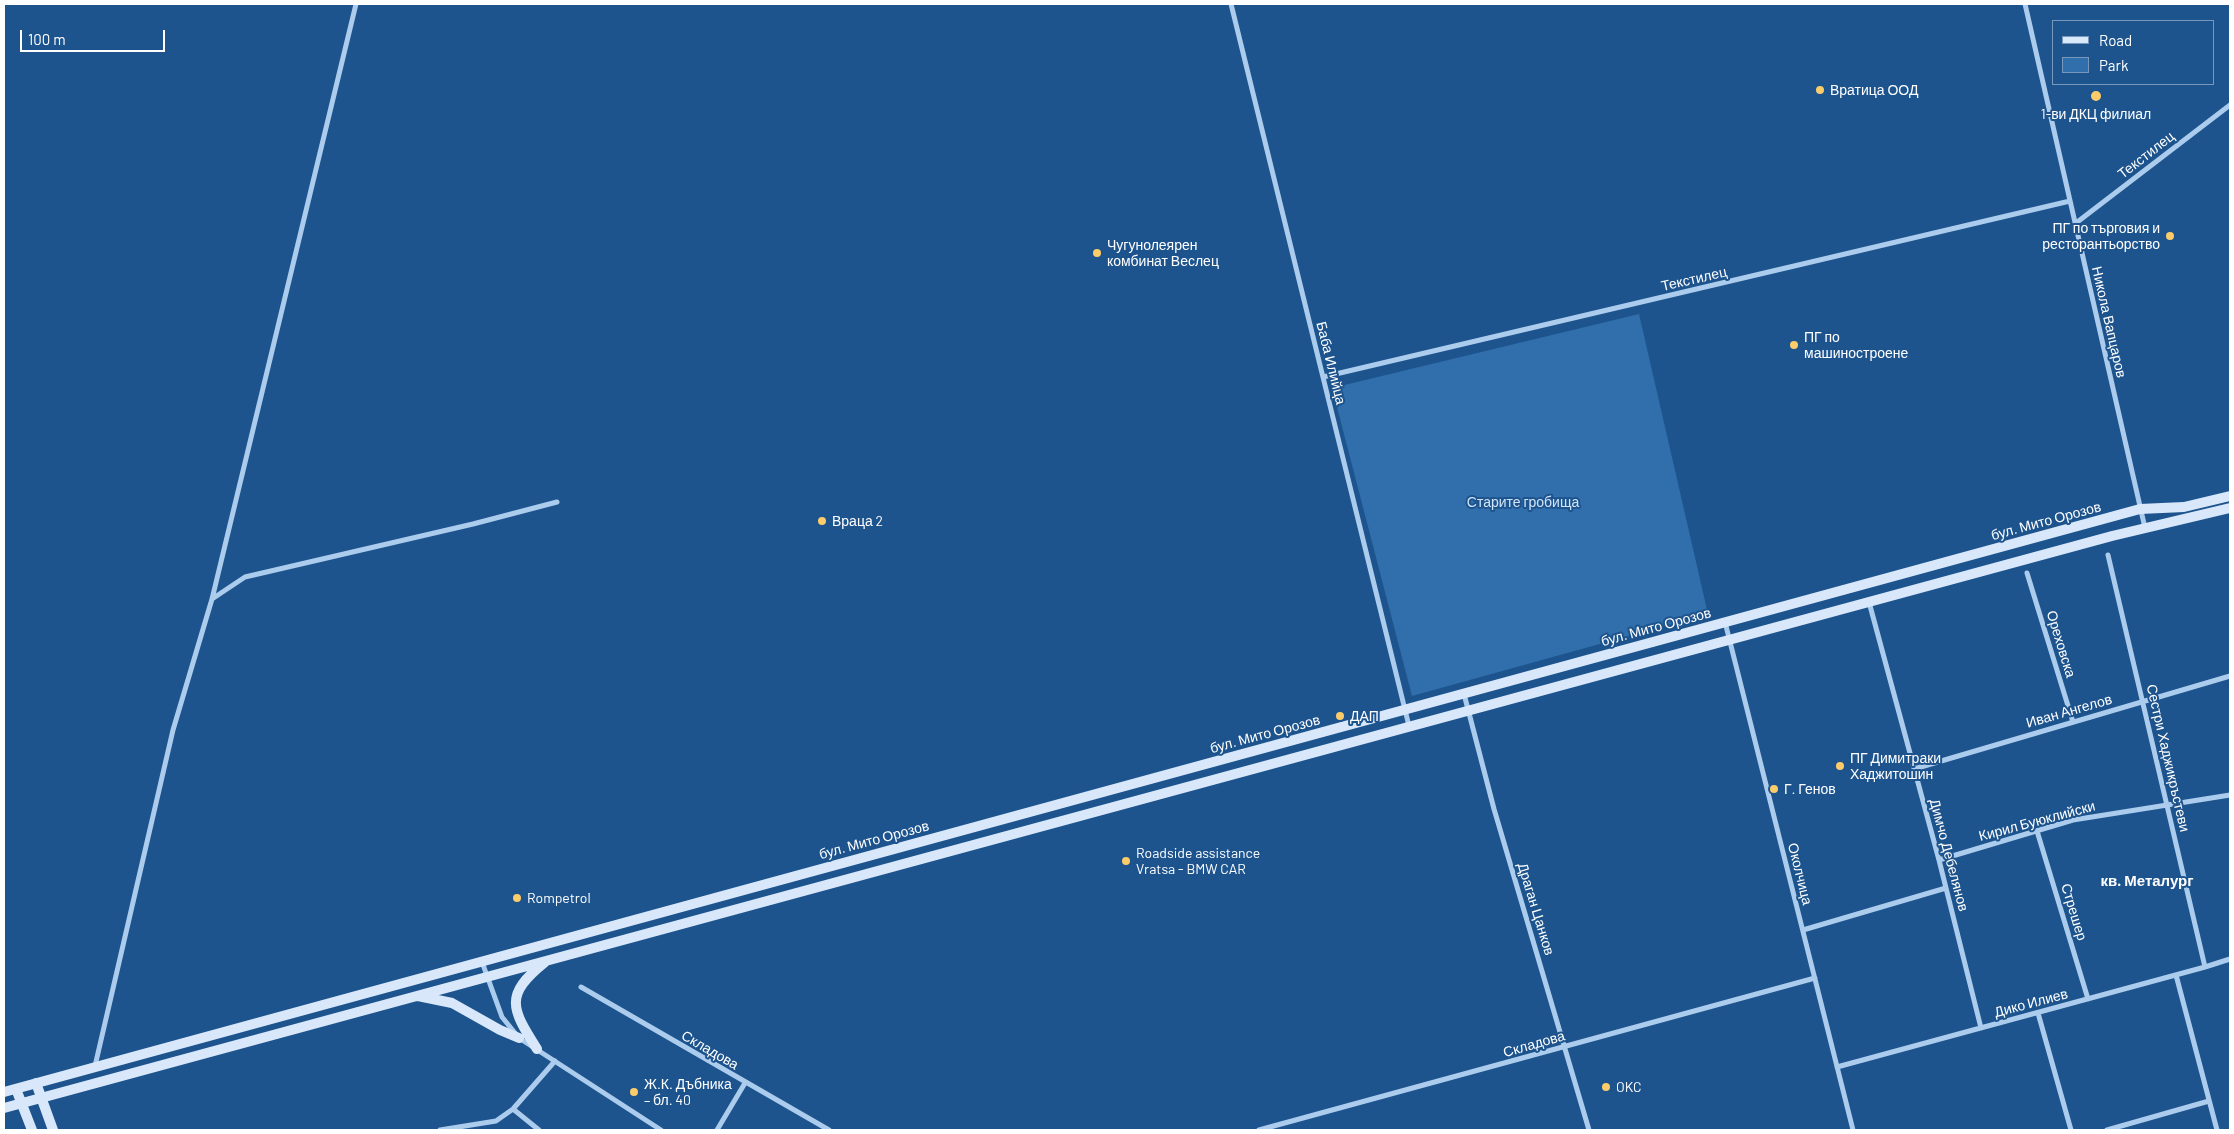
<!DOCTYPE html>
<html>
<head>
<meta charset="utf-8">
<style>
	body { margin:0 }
	#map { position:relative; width:2234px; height:1134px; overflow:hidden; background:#1d548e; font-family:Barlow,sans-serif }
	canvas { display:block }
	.frame { position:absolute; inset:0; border:5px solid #fff; pointer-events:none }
	.legend { position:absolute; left:2052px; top:20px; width:162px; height:65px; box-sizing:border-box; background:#1d548e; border:1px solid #7798bb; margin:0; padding:6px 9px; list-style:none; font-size:15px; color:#fff }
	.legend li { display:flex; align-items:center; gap:10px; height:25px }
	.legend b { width:25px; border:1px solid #7798bb }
	.scale { position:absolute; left:20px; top:30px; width:145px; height:22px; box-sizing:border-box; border:2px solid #fff; border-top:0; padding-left:6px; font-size:15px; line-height:18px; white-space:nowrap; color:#fff; -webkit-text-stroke:4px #1d548e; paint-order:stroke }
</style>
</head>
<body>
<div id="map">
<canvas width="2234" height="1134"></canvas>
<div class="frame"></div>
<ul class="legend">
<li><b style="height:6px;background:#d8e8fa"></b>Road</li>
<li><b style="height:14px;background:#316eac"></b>Park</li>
</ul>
<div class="scale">100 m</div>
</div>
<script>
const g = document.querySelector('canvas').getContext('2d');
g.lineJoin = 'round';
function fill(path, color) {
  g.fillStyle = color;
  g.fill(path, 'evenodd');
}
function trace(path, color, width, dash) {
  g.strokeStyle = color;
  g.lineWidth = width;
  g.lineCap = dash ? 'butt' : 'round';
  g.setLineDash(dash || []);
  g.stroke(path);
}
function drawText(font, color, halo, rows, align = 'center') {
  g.font = font + ' Barlow,sans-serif';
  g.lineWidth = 4;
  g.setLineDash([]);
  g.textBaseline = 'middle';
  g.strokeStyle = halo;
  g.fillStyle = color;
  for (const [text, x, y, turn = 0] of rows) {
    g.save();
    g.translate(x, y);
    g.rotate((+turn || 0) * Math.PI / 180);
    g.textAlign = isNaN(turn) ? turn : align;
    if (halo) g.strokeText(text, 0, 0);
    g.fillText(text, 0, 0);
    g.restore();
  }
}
fill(new Path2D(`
	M1639,314L1708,614L1412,696L1332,388Z`), '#316eac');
trace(new Path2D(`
	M1231,4L1409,726
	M2025,4L2145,528
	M2076,223L2230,105
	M1323,377L2070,201
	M2108,555L2205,967
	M2027,573L2073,722
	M212,599L245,577L473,524L557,502
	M1869,602L1939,860L1981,1028
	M1725,622L1853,1130
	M1464,694L1494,809L1589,1130
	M1914,769L2230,676
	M2037,831L2088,999
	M1939,860L2073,820L2230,795
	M1803,930L1946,888
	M482,962L502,1017L519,1038L661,1130
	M2176,975L2217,1130
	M581,987L829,1130
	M2038,1013L2071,1130
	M95,1066L173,730L212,599L356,4
	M1837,1067L2205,967L2230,959
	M513,1109L539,1130
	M440,1130L496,1121L513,1109L555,1061
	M717,1130L745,1083
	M1259,1130L1815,978
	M2107,1130L2209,1101`), '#accced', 5);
trace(new Path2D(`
	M418,996L452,1003L500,1030L519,1038
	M537,1049C511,1008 504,995 545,962
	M36,1083L53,1130
	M16,1089L32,1130
	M4,1092L2140,509L2184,507L2230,496
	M4,1108L2112,536L2230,508`), '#d8e8fa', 10);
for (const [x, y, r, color] of [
	[1820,90,5,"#fccc6a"],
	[2096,96,6,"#fccc6a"],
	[2170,236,5,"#fccc6a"],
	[1097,253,5,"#fccc6a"],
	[1794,345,5,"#fccc6a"],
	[822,521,5,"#fccc6a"],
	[1340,716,5,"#fccc6a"],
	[1840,766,5,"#fccc6a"],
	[1774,789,5,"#fccc6a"],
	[1126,861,5,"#fccc6a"],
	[517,898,5,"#fccc6a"],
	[1606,1087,5,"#fccc6a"],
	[634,1092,5,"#fccc6a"]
]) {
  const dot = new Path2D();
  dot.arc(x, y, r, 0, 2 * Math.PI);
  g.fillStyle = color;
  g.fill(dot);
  trace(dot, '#1d548e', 2);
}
drawText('14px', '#fff', '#1d548e', [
	["Вратица ООД",1830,90],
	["1-ви ДКЦ филиал",2096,114,"center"],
	["ПГ по търговия и",2160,228,"right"],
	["ресторантьорство",2160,244,"right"],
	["Чугунолеярен",1107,245],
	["комбинат Веслец",1107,261],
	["ПГ по",1804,337],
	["машиностроене",1804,353],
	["Враца 2",832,521],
	["ДАП",1350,716],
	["ПГ Димитраки",1850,758],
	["Хаджитошин",1850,774],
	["Г. Генов",1784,789],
	["Roadside assistance",1136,853],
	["Vratsa - BMW CAR",1136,869],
	["Rompetrol",527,898],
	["Ж.К. Дъбника",644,1084],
	["– бл. 40",644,1100],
	["OKC",1616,1087]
], 'left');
drawText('14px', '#fff', '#1d548e', [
	["Текстилец",2146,155,-38],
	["Текстилец",1694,279,-13],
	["Никола Вапцаров",2109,322,77],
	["Баба Илийца",1331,363,76],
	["бул. Мито Орозов",2046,521,-15],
	["бул. Мито Орозов",1656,627,-15],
	["Ореховска",2061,644,73],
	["Иван Ангелов",2069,711,-16],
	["бул. Мито Орозов",1265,734,-15],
	["Сестри Хаджикръстеви",2168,758,77],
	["Кирил Буюклийски",2037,821,-15],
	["бул. Мито Орозов",874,840,-15],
	["Димчо Дебелянов",1949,855,75],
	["Околчица",1800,874,76],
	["Драган Цанков",1536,909,73],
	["Стрешер",2074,912,73],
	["Дико Илиев",2031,1003,-15],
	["Складова",1534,1044,-16],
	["Складова",710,1050,30]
]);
drawText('14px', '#d1e5f9', '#1d548e', [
	["Старите гробища",1523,502]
]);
drawText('bold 15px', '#fff', '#1d548e', [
	["кв. Металург",2147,881]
]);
</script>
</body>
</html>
